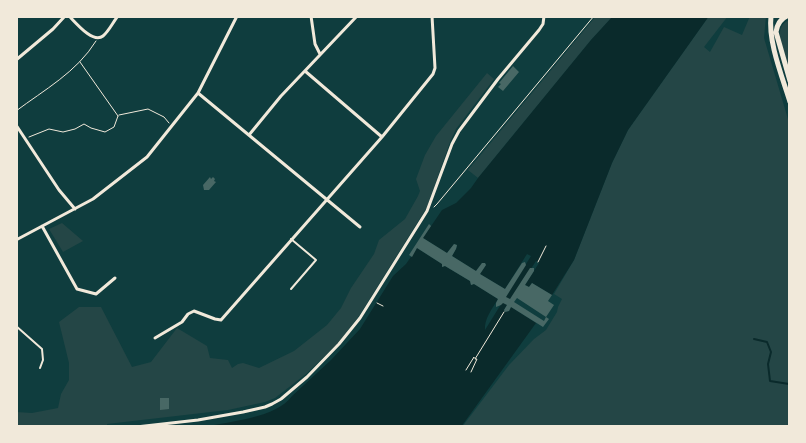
<!DOCTYPE html>
<html>
<head>
<meta charset="utf-8">
<style>
	body { margin:0 }
	#map { position:relative; width:806px; height:443px; overflow:hidden; background:#0f3d3e; font-family:"DM Sans",sans-serif }
	canvas { display:block }
	.frame { position:absolute; inset:0; border:18px solid #f1e9da; pointer-events:none }
</style>
</head>
<body>
<div id="map">
<canvas width="806" height="443"></canvas>
<div class="frame"></div>
</div>
<script>
const g = document.querySelector('canvas').getContext('2d');
g.lineJoin = 'round';
function fill(path, color) {
  g.fillStyle = color;
  g.fill(path, 'evenodd');
}
function trace(path, color, width, dash) {
  g.strokeStyle = color;
  g.lineWidth = width;
  g.lineCap = dash ? 'butt' : 'round';
  g.setLineDash(dash || []);
  g.stroke(path);
}
fill(new Path2D(`
	M596,16H613L591,40L478,178L468,170Z
	M709,16H728L704,47L710,52L724,27L742,35L750,16H766L764,38L790,126V427H462L509,365L534,339L546,330L557,312L558,307L562,299L554,294L574,260L612,163L628,130Z
	M790,20V73L780,39C779,30 781,23 790,20Z
	M487,73L494,79L456,129L450,142L427,207L359,316L337,344L306,374L275,398L265,402L228,410L107,424V427H16V412L32,413L58,408L61,394L69,380V363L59,322L79,307H101L132,367L151,362L177,328L207,346L210,358L228,360L232,368L238,364L243,363L259,368L294,351L327,325L341,308L351,288L374,254L379,240L405,219L418,196L420,191L416,179L425,155L436,136Z
	M62,223L83,241L63,252L49,229Z`), '#244646');
fill(new Path2D(`
	M613,16H709L628,130L612,163L574,260L552,295L532,283L529,287L525,285L539,263L536,261L507,305L504,310L505,312L509,311L511,307L536,323L461,427H205C231,421 276,418 292,396L331,360L360,329L393,276L406,264L417,248L442,264V267L445,266L470,281L471,285L474,284L498,299C492,309 484,319 485,330L531,256L527,254L505,289L480,274L486,265L485,263H482L476,271L452,256L457,247V245L454,244L447,253L423,238L442,210L456,203L471,188L478,178L591,40Z`), '#0a2a2b');
trace(new Path2D(`
	M754,339L767,342L771,352L768,364L770,381L789,384L790,386`), '#0a2a2b', 2);
fill(new Path2D(`
	M513,66L519,72L503,91L498,87L501,84L499,83Z
	M210,177L211,179L213,177L215,179L214,181L216,182L209,190H204L203,185Z
	M429,224L431,226L423,238L447,253L454,244L457,245L456,249L452,256L476,271L482,263H485L486,265L480,274L505,289L522,263L525,262L526,265L506,297L510,299L530,268H534V271L525,285L529,287L532,283L552,295L548,301L554,305L546,317L549,319L543,327L511,307L509,311L505,312L504,310L507,305L503,303L501,305L496,307V303L498,299L474,284L471,285L470,281L445,266L442,267V264L417,248L412,257L409,255ZM517,298L546,317L544,321L514,302Z
	M160,398H169V409L160,410Z`), '#486865');
trace(new Path2D(`
	M80,62L118,116
	M16,111C44,90 77,72 96,41
	M119,115L148,109L164,117L169,123
	M29,137L49,129L63,132L75,129L84,124L91,128L105,132L114,127L118,116
	M434,207L437,204L594,16
	M538,262L546,246
	M377,303L383,306
	M466,370L474,357V358
	M471,372L477,359H475L504,312`), '#f1e9da', 1);
trace(new Path2D(`
	M291,289L316,260L291,239
	M16,326L42,349L43,360L40,368`), '#f1e9da', 2);
trace(new Path2D(`
	M69,16C76,23 93,44 103,36C109,31 113,22 118,16
	M311,16L315,44L320,54
	M16,60L53,29L65,16
	M305,71L382,137
	M198,93L360,227
	M16,125L59,190L75,209
	M249,135L281,96L357,16
	M42,226L77,289L96,294L115,278
	M16,240L93,199L147,157L198,93L237,16
	M155,338L182,322L188,314L194,311L215,319L221,320L382,137L433,74L435,68L432,16
	M136,427L198,420L243,412L265,407L272,404L281,399L307,377L339,344L360,318L427,211L452,144L459,131L498,79L539,30L543,24L544,16`), '#f1e9da', 3);
trace(new Path2D(`
	M771,16C768,42 782,76 790,102
	M787,16C780,19 777,25 776,32L790,81`), '#f1e9da', 5);
</script>
</body>
</html>
